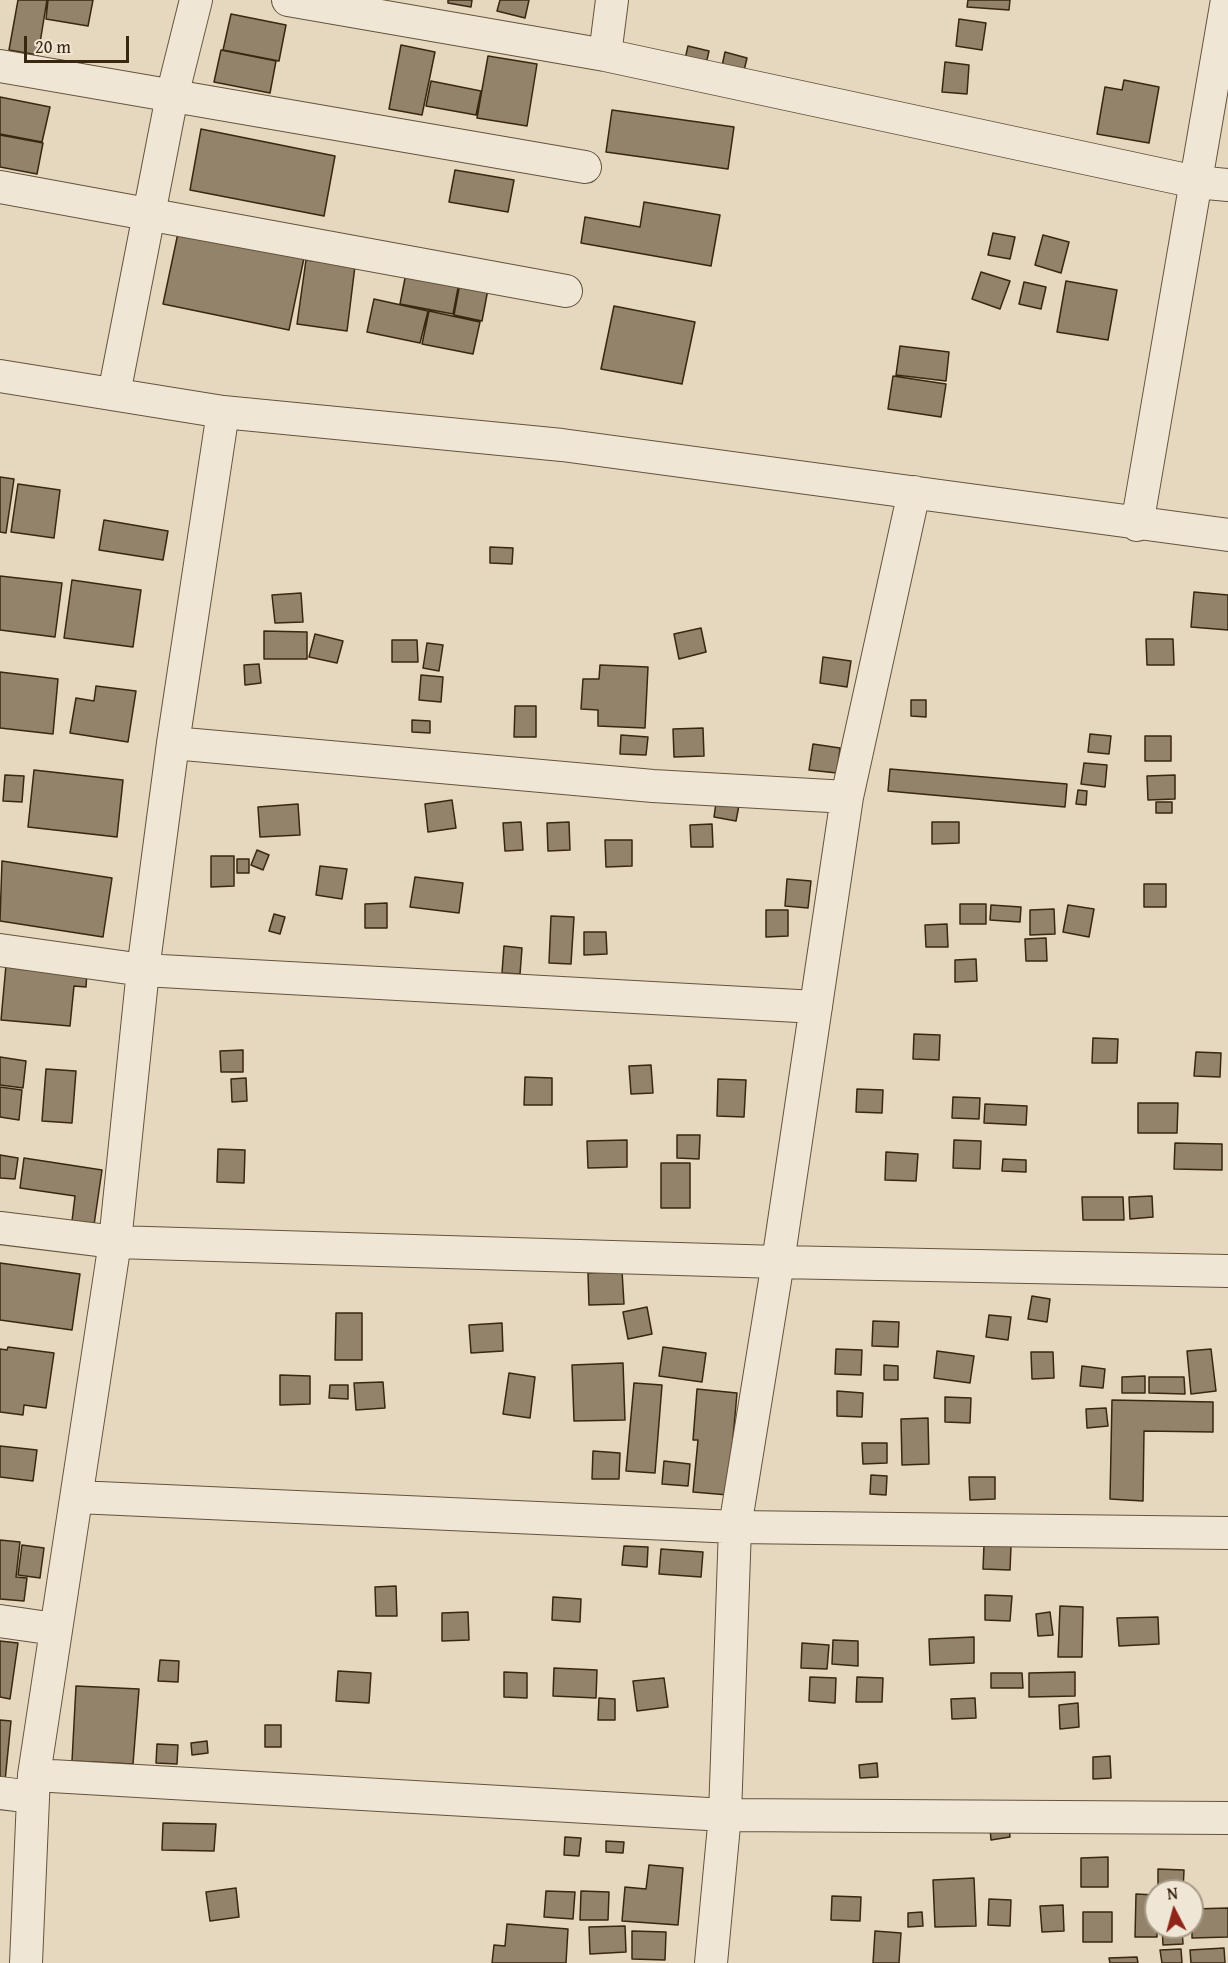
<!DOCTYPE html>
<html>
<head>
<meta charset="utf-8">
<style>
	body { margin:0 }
	#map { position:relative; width:1228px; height:1963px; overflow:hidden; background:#e6d8bf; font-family:"Gentium Book Plus",serif }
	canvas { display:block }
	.north { position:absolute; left:1144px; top:1879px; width:60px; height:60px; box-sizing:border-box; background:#efe6d5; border:2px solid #a79a86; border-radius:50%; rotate:354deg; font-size:16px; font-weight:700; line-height:24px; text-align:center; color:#3a2710 }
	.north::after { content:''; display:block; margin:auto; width:21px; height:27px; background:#8f2418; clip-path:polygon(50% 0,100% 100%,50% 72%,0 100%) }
	.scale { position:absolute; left:24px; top:36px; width:105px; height:27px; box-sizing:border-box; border:3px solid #3a2710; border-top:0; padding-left:8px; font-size:18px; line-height:21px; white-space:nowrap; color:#3a2710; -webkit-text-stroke:4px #efe6d5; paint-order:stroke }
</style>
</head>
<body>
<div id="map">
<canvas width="1228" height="1963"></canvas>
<div class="north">N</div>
<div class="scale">20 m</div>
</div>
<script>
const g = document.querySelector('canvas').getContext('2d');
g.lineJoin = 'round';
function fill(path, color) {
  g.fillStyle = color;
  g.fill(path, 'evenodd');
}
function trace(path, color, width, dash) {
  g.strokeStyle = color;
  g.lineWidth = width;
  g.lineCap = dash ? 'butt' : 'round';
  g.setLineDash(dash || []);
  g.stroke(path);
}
const building = new Path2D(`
	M18,0H47L38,55L9,50Z
	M48,0H93L88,26L46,19Z
	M448,0H472L471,7L448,3Z
	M500,0H529L525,18L497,11Z
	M968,0H1010L1009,10L967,7Z
	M231,14L286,25L279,61L223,50Z
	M959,19L986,23L982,50L956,46Z
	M401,45L435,52L422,115L389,109Z
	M688,46L709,51L704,73L683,68Z
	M221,50L276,61L270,93L214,82Z
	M725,52L747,58L742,79L720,75Z
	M488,56L537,64L527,126L477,118Z
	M945,62L969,65L967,94L942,92Z
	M1124,80L1159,87L1149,143L1097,134L1105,87L1122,90Z
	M431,81L481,91L476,115L426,106Z
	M0,97L50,107L42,142L0,134Z
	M612,110L734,127L728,169L606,152Z
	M201,129L335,156L324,216L190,190Z
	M0,135L43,143L37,174L0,167Z
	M455,170L514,180L508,212L449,202Z
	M644,202L720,215L711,266L581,243L585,217L640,227Z
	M178,233L304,258L289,330L163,304Z
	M993,233L1015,237L1010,259L988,255Z
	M1043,235L1069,242L1061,273L1035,265Z
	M306,260L355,266L347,331L297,324Z
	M981,272L1010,281L1000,309L972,299Z
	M406,273L459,283L453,314L400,304Z
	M1066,281L1117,290L1108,340L1057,332Z
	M1024,282L1046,287L1041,309L1019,304Z
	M460,283L488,289L482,321L454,315Z
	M374,299L428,311L420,343L367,332Z
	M614,306L695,322L682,384L601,369Z
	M429,311L480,322L473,354L422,344Z
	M900,346L949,352L946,381L896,375Z
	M893,376L946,384L941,417L888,409Z
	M0,477L14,479L6,533L0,532Z
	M18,484L60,490L54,538L11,532Z
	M104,520L168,531L163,560L99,550Z
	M490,547L513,548L512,564L490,563Z
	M0,576L62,583L55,637L0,630Z
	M72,580L141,590L133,647L64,638Z
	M1194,592L1228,595V630L1191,627Z
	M301,593L303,622L275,623L272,595Z
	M701,628L706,652L679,659L674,634Z
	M264,631L307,632V659H264Z
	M315,634L343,641L337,663L309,657Z
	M1146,639H1173L1174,665H1147Z
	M392,640H417L418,662H392Z
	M427,643L443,645L439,671L423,668Z
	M823,657L851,661L847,687L820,683Z
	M259,664L261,683L245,685L244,665Z
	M600,665L648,667L645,728L598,726V710L581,709L583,679H599Z
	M0,672L58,679L53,734L0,728Z
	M421,675L443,677L441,702L419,700Z
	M96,686L136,691L128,742L70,733L76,698L94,701Z
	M911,700H926V717L911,716Z
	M515,706H536V737H514Z
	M412,720L430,721V733L412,732Z
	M703,728L704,756L674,757L673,729Z
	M1090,734L1111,736L1109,754L1088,752Z
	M621,735L648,737L646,755L620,754Z
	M1145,736H1171V761H1145Z
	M813,744L840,748L837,773L809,770Z
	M1084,763L1107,765L1105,787L1081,784Z
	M890,769L1067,784L1065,807L888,791Z
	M34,770L123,780L117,837L28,827Z
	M5,775L24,776L22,802L3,801Z
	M1175,775V799L1148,800L1147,776Z
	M1078,790L1087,791L1086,805L1076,804Z
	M717,796L740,800L736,821L714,817Z
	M452,800L456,828L428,832L425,804Z
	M1156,802H1172V813H1156Z
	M298,804L300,835L260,837L258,807Z
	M521,822L523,850L505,851L503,823Z
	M569,822L570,850L548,851L547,823Z
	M932,822H959V843L932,844Z
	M712,824L713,847H691L690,825Z
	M605,840H632V866L606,867Z
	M257,850L269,855L263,870L251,865Z
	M211,856H234V886L211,887Z
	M237,859H249V873H237Z
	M2,861L112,878L103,937L0,921Z
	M320,866L347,869L342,899L316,895Z
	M415,877L463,883L459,913L410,907Z
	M787,879L811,881L808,908L785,906Z
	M1144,884H1166V907H1144Z
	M387,903V928H365V904Z
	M960,904H986V924H960Z
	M991,905L1021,907L1020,922L990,920Z
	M1068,905L1094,909L1089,937L1063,932Z
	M1054,909L1055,934L1030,935V910Z
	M766,910H788V936L766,937Z
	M274,914L285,917L280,934L269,931Z
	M551,916L574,917L571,964L549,963Z
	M947,924L948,947H926L925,925Z
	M584,932H606L607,954L584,955Z
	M1046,938L1047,961H1026L1025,939Z
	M504,946L522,948L520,974L502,973Z
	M976,959L977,981L955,982V960Z
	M6,965L87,971L86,987L74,986L70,1026L1,1020Z
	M914,1034L940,1035L939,1060L913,1059Z
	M1093,1038L1118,1039L1117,1063H1092Z
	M243,1050V1072H221L220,1051Z
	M1196,1052L1221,1053L1220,1077L1194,1076Z
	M0,1057L26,1061L23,1088L0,1085Z
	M651,1065L653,1093L631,1094L629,1066Z
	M46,1069L76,1071L72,1123L42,1121Z
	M525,1077L552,1078V1105H524Z
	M246,1078L247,1101L232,1102L231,1079Z
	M718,1079L746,1080L744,1117L717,1116Z
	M0,1087L22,1090L19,1120L0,1117Z
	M857,1089L883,1090L882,1113L856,1112Z
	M953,1097L980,1098L979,1119L952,1118Z
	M1138,1103H1178L1177,1133H1138Z
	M985,1104L1027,1106L1026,1125L984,1123Z
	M677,1135H700L699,1159L677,1158Z
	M627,1140V1167L588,1168L587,1141Z
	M954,1140L981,1141L980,1169L953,1168Z
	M1175,1143L1222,1144V1170L1174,1169Z
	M218,1149L245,1150L244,1183L217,1182Z
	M886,1152L918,1154L916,1181L885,1180Z
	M0,1155L18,1158L15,1179L0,1178Z
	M24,1158L102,1170L94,1225L72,1221L75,1196L20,1188Z
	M1003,1159L1026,1160V1172L1002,1171Z
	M661,1163H690V1208H661Z
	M1152,1196L1153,1217L1130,1219L1129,1197Z
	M1082,1197H1123L1124,1220H1083Z
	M0,1263L80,1274L72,1330L0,1320Z
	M622,1271L624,1304L589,1305L588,1273Z
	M1032,1296L1050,1299L1047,1322L1028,1319Z
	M647,1307L652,1334L628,1339L623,1312Z
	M336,1313H362V1360H335Z
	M989,1315L1011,1317L1008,1340L986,1337Z
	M873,1321L899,1322L898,1347L872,1346Z
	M502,1323L503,1351L471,1353L469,1325Z
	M8,1347L54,1353L46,1408L24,1405L23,1415L0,1412V1349L7,1350Z
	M663,1347L706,1353L702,1382L659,1376Z
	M836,1349L862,1350L861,1375L835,1374Z
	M1211,1349L1216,1391L1191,1394L1187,1351Z
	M937,1351L974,1356L970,1383L934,1378Z
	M1031,1352H1053L1054,1378L1032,1379Z
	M623,1363L625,1420L574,1421L572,1365Z
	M884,1365L898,1366V1380H884Z
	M1082,1366L1105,1369L1103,1388L1080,1386Z
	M509,1373L535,1377L530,1418L503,1414Z
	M280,1375L310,1376V1404L280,1405Z
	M1145,1376V1393H1122V1377Z
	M1149,1377H1184L1185,1394L1149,1393Z
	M383,1382L385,1408L356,1410L354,1383Z
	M634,1383L662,1385L655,1473L626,1471Z
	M330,1385H348V1399L329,1398Z
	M697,1389L737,1393L728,1495L693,1492L698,1440H693Z
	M837,1391L863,1393L862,1417L837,1416Z
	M945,1397L971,1398L970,1423L945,1422Z
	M1112,1400L1213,1402V1432L1144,1431L1143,1501L1110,1499Z
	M1106,1408L1108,1426L1087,1428L1086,1409Z
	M928,1418L929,1464L902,1465L901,1419Z
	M862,1443H887V1463L863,1464Z
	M0,1446L37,1450L33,1481L0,1477Z
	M593,1451L620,1453L619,1479H592Z
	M664,1461L690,1464L688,1486L662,1484Z
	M871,1475L887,1476L886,1495L870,1494Z
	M969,1477H995V1499L970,1500Z
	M0,1540L20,1542L16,1577L27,1578L24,1601L0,1599Z
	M22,1545L44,1548L40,1578L18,1575Z
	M984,1545L1011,1546L1010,1570L983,1569Z
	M624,1546L648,1547L647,1567L622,1565Z
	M661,1549L703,1552L701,1577L659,1574Z
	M396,1586L397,1616H376L375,1587Z
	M985,1595L1012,1596L1010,1621L985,1620Z
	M553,1597L581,1599L580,1622L552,1620Z
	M1060,1606L1083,1607L1082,1657H1058Z
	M468,1612L469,1640L442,1641V1613Z
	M1050,1612L1053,1635L1038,1636L1036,1614Z
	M1158,1617L1159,1644L1119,1646L1117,1618Z
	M974,1637V1663L930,1665L929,1639Z
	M833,1640L858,1641V1666L832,1664Z
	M0,1641L18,1643L10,1699L0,1697Z
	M802,1643L829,1645L827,1669L801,1668Z
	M160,1660L179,1661L178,1682L158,1681Z
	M554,1668L597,1670L596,1698L553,1696Z
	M338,1671L371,1673L369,1703L336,1701Z
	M504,1672L527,1673V1698L504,1697Z
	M1075,1672V1696L1029,1697V1673Z
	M991,1673H1022L1023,1688H991Z
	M810,1677L836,1678L835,1703L809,1701Z
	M857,1677L883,1678L882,1702H856Z
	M664,1678L668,1707L637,1711L633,1681Z
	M76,1686L139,1689L133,1764L72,1761Z
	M599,1698L615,1699V1720H598Z
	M975,1698L976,1718L952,1719L951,1699Z
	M1078,1703L1079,1727L1060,1729L1059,1705Z
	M0,1720L11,1721L5,1781H0Z
	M265,1725H281V1747H265Z
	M207,1741L208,1753L192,1755L191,1743Z
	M157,1744L178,1745L177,1764L156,1763Z
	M1110,1756L1111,1778L1093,1779V1757Z
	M877,1763L878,1777L860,1778L859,1765Z
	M163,1823L216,1824L214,1851L162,1850Z
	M1009,1826L1010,1837L991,1840L990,1828Z
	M565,1837L581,1838L579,1856L564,1855Z
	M606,1841L624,1842L623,1853L606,1852Z
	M1108,1857V1887H1081V1858Z
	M649,1865L683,1868L678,1925L622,1921L625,1887L646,1889Z
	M1158,1869L1184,1870L1183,1891H1158Z
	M974,1878L976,1926L935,1927L933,1880Z
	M236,1888L239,1917L210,1921L206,1892Z
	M546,1891L575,1892L573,1919L544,1917Z
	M581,1891L609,1892L608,1920H580Z
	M1136,1894L1156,1895L1157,1937H1135Z
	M832,1896L861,1897L860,1921L831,1920Z
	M989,1899L1011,1900L1010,1926L988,1925Z
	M1063,1905L1064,1931L1042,1932L1040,1906Z
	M1228,1908V1937L1192,1938V1909Z
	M922,1912L923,1926L908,1927V1913Z
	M1083,1912H1112V1942H1083Z
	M507,1924L568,1929L566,1963H492L494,1945L505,1946Z
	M625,1926L626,1952L590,1954L589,1927Z
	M1162,1927H1182L1183,1944L1163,1945Z
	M632,1931L666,1932L665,1960L632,1959Z
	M875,1931L901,1933L899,1963H873Z
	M1224,1948L1225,1963H1191L1190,1950Z
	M1181,1949L1182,1963H1162L1160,1950Z
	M1137,1957L1138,1963H1110L1109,1958Z`);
fill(building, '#93836b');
trace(building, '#3a2710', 1.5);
const minor = new Path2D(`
	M288,0L605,55L1196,182L1228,185
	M605,55L612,0
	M0,66L585,167
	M0,187L566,291
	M0,376L223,412L562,445L1228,535
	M114,394L172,96L196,0
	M1137,525L1227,0
	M173,743L653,786L847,797
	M0,950L143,970L816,1007
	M0,1228L115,1242L778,1262L1228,1271
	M77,1497L735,1527L1228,1533
	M0,1621L55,1629
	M34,1775L725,1815L1228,1818
	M0,1793L32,1797
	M26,1963L34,1775L115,1242L143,970L173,743L223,412
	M711,1963L725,1815L735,1527L778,1262L847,797L914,492`);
trace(minor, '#65533c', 34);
trace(minor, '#efe6d5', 32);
</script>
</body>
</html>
